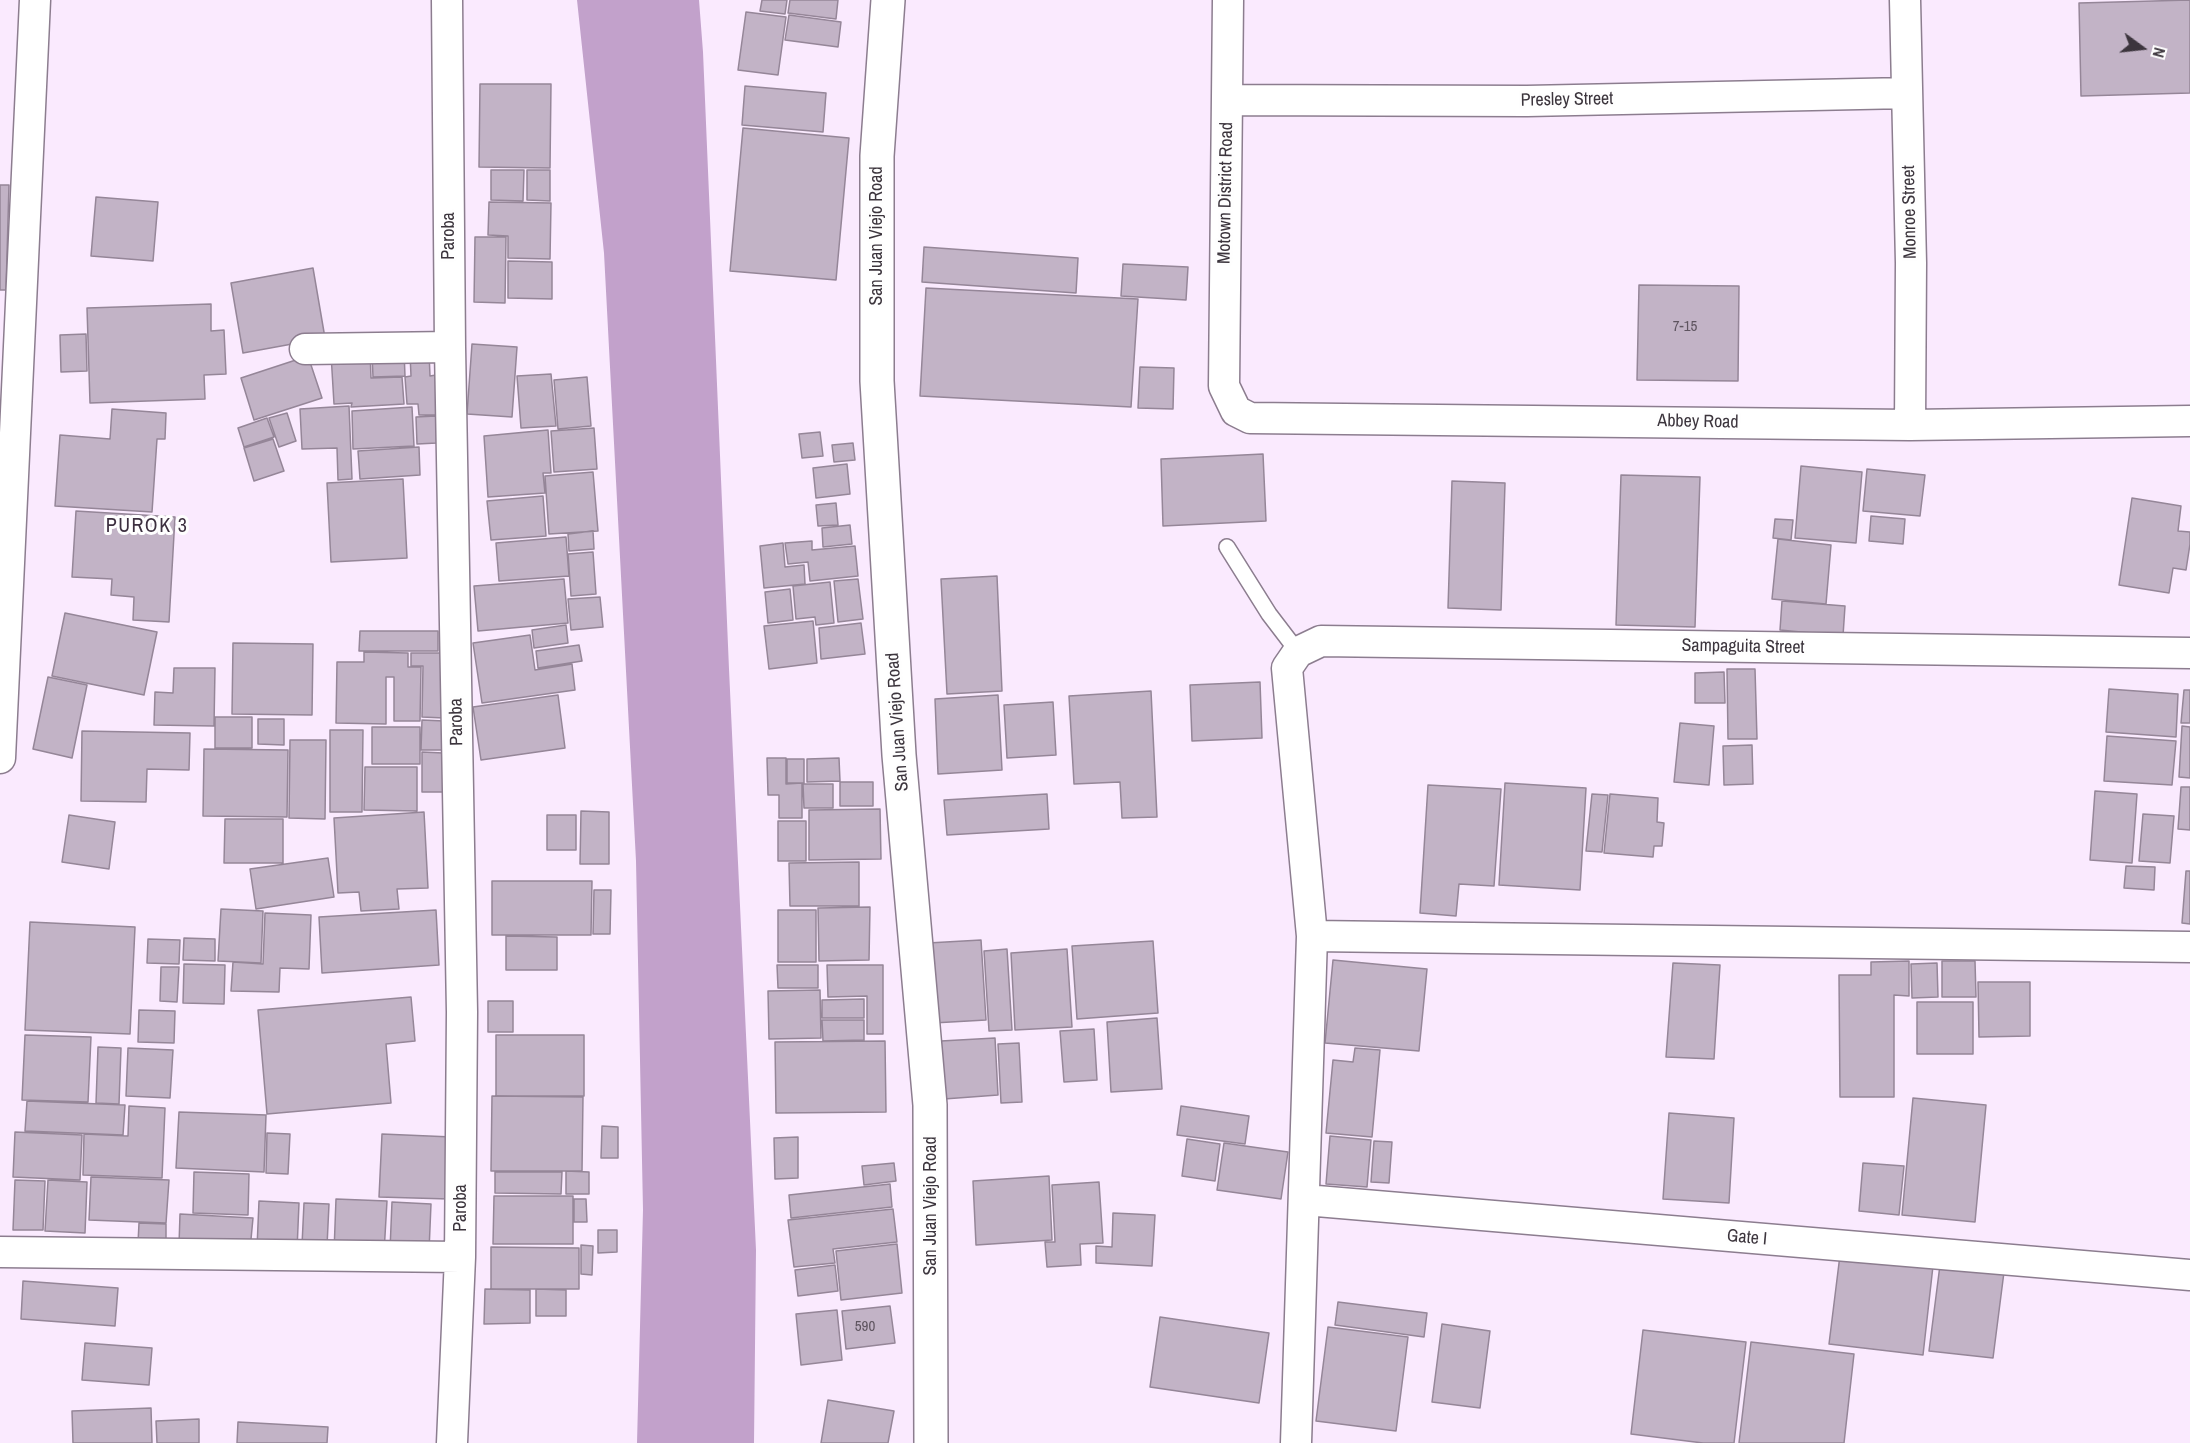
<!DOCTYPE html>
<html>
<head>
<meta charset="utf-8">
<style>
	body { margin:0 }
	#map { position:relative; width:2190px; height:1443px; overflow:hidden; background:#faeafe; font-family:"Archivo Narrow",sans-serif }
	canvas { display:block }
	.north { position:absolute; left:2112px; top:18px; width:60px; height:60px; -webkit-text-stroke:4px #fefefe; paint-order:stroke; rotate:105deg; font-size:16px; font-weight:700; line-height:24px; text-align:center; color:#3c353d }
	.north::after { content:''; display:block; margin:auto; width:21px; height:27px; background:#3c353d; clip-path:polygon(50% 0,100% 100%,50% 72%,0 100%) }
</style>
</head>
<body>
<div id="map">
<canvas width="2190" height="1443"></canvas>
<div class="north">N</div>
</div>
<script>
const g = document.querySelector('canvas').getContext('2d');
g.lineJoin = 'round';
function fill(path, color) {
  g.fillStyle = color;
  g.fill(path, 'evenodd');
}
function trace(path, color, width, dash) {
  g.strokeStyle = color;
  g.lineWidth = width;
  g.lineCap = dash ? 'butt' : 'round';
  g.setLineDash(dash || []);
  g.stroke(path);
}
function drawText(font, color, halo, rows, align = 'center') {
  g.font = font + ' "Archivo Narrow",sans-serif';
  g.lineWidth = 6;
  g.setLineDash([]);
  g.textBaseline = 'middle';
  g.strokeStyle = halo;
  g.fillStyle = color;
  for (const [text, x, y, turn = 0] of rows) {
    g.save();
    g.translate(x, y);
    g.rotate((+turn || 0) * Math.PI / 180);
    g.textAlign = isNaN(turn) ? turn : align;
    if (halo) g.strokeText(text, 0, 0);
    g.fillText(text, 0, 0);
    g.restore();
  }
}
fill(new Path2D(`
	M577,0H699L703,52L729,669L756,1250L754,1443H637L643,1210L636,861L604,253Z`), '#c2a1cb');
const building = new Path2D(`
	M762,0H787L785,14L760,11Z
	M790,0H838L836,19L788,13Z
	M2190,0V93L2081,96L2079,3Z
	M746,12L786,17L778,75L738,70Z
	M789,15L841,22L838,47L785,40Z
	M480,84H551L550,168L479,167Z
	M745,86L826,93L823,132L742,125Z
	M743,128L849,138L836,280L730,271Z
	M491,170H524L523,201L491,200Z
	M527,170H550V201L527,200Z
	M0,185H9L6,290H0Z
	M96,197L158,202L153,261L91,256Z
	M489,202L551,203L550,259L508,258V236L488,235Z
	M475,237H506L505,303L474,302Z
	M924,247L1078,258L1076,293L922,282Z
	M508,261L552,262V299L508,298Z
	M1123,264L1188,267L1186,300L1121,296Z
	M313,268L325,338L243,353L231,283Z
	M1639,285L1739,286L1738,381L1637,380Z
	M926,288L1138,299L1131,407L920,396Z
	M211,304V331L224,330L226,374L204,375L205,399L90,403L87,308Z
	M86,334L87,371L61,372L60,335Z
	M472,344L517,347L512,417L467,414Z
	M404,351L405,376L373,377L372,353Z
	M370,352L371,378L402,377L404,404L351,407L352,403L334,404L331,354Z
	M429,352L430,376L436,375L437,415H419L418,404H407L405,377L411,376L410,354Z
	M308,356L322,398L254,420L241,378Z
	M1140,367L1174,368L1173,409L1138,408Z
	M551,374L556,426L521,428L517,376Z
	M587,377L591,426L558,429L554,380Z
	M349,406L352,479L338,480L337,448L302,449L300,409Z
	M412,407L414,446L353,449L352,411Z
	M112,409L166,413L165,439H157L152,512L55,506L60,435L110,439Z
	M287,413L296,441L279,447L269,418Z
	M436,416L437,443L417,444L416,417Z
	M267,418L274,437L244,447L238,428Z
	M594,428L597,469L554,472L551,431Z
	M548,430L551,473H543L545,493L488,497L484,436Z
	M820,432L823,456L802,458L799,434Z
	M273,439L284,471L254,481L244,448Z
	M853,443L855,460L834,462L832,445Z
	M419,447L420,475L360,479L358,451Z
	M1263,454L1266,521L1163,526L1161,459Z
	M847,464L850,494L816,498L813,468Z
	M1801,466L1862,472L1856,543L1795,538Z
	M1867,469L1925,475L1920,516L1863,511Z
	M593,472L598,531L549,534L545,476Z
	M1621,475L1700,477L1695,627L1616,625Z
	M403,479L407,558L331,562L327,483Z
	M1452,481L1505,483L1501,610L1448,608Z
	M543,496L546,536L491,540L487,501Z
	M2132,498L2181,506L2178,531L2190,532V544L2186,570L2173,568L2169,593L2119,585Z
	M836,503L838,525L818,526L816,505Z
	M76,511L175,517L169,622L133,620L134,597L111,595L112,579L72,577Z
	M1871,516L1905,519L1903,544L1869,541Z
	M1775,519L1793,520L1791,540L1773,538Z
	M850,525L852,544L823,547L822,528Z
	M593,531L594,549L569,551L568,534Z
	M566,537L569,576L499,581L496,543Z
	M1778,539L1831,545L1826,604L1772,599Z
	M812,541V550L855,546L858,576L810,581L808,562L788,564L785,543Z
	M783,543L785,567L804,565L805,584L764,588L760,546Z
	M593,552L596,594L571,596L568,554Z
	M997,576L1002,691L947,694L941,579Z
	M564,579L568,623L478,631L474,586Z
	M858,579L863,619L838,622L834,581Z
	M830,582L834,623L816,625L815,617L796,619L793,586Z
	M790,589L793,620L768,623L765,592Z
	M600,597L603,627L571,630L568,599Z
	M1782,601L1845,606L1843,636L1780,630Z
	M65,613L157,632L144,695L52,676Z
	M813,621L817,663L769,669L764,626Z
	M861,623L865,654L821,659L819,628Z
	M566,625L568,643L534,648L532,630Z
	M360,631H438V651H359Z
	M530,635L535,670L572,664L575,690L482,703L473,643Z
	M233,643L313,644L312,715L232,714Z
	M579,645L582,661L538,668L536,651Z
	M364,652L408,653V667H421L420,721H394V677H386V724L336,723L337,662H364Z
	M411,653H444V718L422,717L423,666H411Z
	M174,668H215L214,726L154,725L155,692L173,693Z
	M1727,669H1755L1757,739H1728Z
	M1724,672L1725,703H1695V673Z
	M48,677L87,685L72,758L33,749Z
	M1260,682L1262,738L1192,741L1190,685Z
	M2109,689L2178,694L2176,737L2106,732Z
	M2184,690H2190V723H2181Z
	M1151,691L1157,817L1122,818L1120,782L1074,784L1069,696Z
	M558,695L565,748L481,760L473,707Z
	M998,695L1002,770L938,774L935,699Z
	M1053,702L1056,755L1007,758L1004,705Z
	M215,717H252V748H215Z
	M258,719H284V745L258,744Z
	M422,720L444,721L443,750H421Z
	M1680,723L1714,726L1709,785L1674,782Z
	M2182,726L2190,727V778L2179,777Z
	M372,727H420V764H372Z
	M330,730H363L362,812H330Z
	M82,731L190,733L189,770L147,769L146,802L81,801Z
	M2107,736L2176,741L2172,785L2104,781Z
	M290,740H326L325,819L289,818Z
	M1752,745L1753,784L1724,785L1723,746Z
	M204,749L288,750L287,817L203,816Z
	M422,752L443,753V792H422Z
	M767,758H786V784L802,783V818H779V795H768Z
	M839,758L840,781L807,782V759Z
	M787,759H804V783H787Z
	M365,767H417V811L364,810Z
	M840,782H873V806H840Z
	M1505,783L1586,788L1580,890L1499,885Z
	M803,784H833V808H804Z
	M1428,785L1501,789L1494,886L1459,884L1456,916L1420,913Z
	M2181,787H2190V830L2178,829Z
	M2095,791L2137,794L2132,863L2090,860Z
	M1047,794L1049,829L947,835L944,800Z
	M1592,794L1608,795L1602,852L1586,851Z
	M1610,794L1658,798L1657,822L1664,823L1662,846H1654L1653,857L1604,853Z
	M880,809L881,859L809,860V810Z
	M581,811L609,812V864H580Z
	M424,812L428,888L397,889L399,909L361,911L359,892L338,893L334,818Z
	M2143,814L2174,816L2170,863L2139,861Z
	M69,815L115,822L109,869L62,862Z
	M547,815H576V850H547Z
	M225,819H283V863H224Z
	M778,821H806V861H778Z
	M328,858L334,897L256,909L250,869Z
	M859,862V906H790L789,863Z
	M2126,866L2155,867L2154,890L2124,888Z
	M2186,871H2190V924L2182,923Z
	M492,881H592L591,935H492Z
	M594,890H611L610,934H593Z
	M870,907L869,960L819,961L818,908Z
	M221,909L263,911L261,963L218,961Z
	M436,910L439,965L322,973L319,917Z
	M778,910H816V962H778Z
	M265,913L311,915L309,969L280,968L279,992L231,991L233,962L263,964Z
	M30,922L135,927L130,1034L25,1030Z
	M506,936L557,937V970H506Z
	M184,938L215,939V961L183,960Z
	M148,939L180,940L179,964L147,963Z
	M981,940L986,1020L933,1023L928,943Z
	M1153,941L1158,1013L1077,1019L1072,946Z
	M1007,949L1012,1030L989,1031L984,951Z
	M1067,949L1072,1027L1015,1030L1011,953Z
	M1333,960L1427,969L1419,1051L1325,1043Z
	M1909,961V996L1894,995V1097H1840L1839,975H1871V962Z
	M1942,961H1975L1976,997H1942Z
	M1673,963L1720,965L1714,1059L1666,1057Z
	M1937,963L1938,997L1912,998L1911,964Z
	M184,964L225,965L224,1004L183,1003Z
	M777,965H818V988H778Z
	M827,965H883V1034H867V996L828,997Z
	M161,967H179L177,1002L160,1001Z
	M1978,982H2030V1036L1979,1037Z
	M820,990L821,1038L769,1039L768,991Z
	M411,997L415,1041L386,1044L391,1103L267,1114L258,1010Z
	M864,999V1018H822V1000Z
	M488,1001H513V1032H488Z
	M1917,1002H1973V1054H1917Z
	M139,1010L175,1011L174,1043L138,1042Z
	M1157,1018L1162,1089L1111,1092L1107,1022Z
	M822,1020H864V1040L823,1041Z
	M1094,1029L1097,1080L1064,1082L1060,1031Z
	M25,1035L91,1037L88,1102L22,1100Z
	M496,1035H584V1096H496Z
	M995,1038L998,1095L944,1099L941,1041Z
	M885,1041L886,1112L776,1113L775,1042Z
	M1019,1043L1022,1102L1001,1103L998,1044Z
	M98,1047L121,1048L119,1104L96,1103Z
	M128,1048L173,1050L170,1098L126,1096Z
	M1355,1048L1380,1050L1372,1137L1326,1133L1333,1060L1353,1062Z
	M492,1096L583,1097L582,1171H491Z
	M1913,1098L1986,1105L1975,1222L1902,1215Z
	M27,1101L125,1105L123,1135L25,1131Z
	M129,1106L165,1108L162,1178L83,1175L84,1134L128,1136Z
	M1181,1106L1249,1116L1245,1144L1177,1135Z
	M179,1112L266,1115L264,1172L176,1168Z
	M1669,1113L1734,1118L1729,1203L1663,1199Z
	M602,1126L618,1127V1158H601Z
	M15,1132L82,1135L80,1180L13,1177Z
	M267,1133L290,1134L288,1174L266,1173Z
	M382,1134L452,1137L449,1199L379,1197Z
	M1330,1136L1371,1140L1367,1187L1326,1184Z
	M798,1137V1178L775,1179L774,1138Z
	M1187,1139L1220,1144L1215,1181L1182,1176Z
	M1374,1141L1392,1142L1389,1183L1371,1182Z
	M1224,1143L1288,1152L1281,1199L1217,1190Z
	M894,1163L896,1181L864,1185L862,1166Z
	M1863,1163L1904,1166L1899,1215L1859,1211Z
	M566,1171L589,1172V1194H566Z
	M194,1172L249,1174L248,1215L193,1213Z
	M495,1172H562L561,1194L495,1193Z
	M1049,1176L1052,1240L976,1245L973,1181Z
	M91,1177L169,1180L166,1223L89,1220Z
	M15,1180L45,1181L43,1230H13Z
	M48,1180L87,1182L85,1233L45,1231Z
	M1099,1182L1103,1243L1080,1244L1081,1265L1047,1267L1045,1242H1055L1052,1185Z
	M890,1184L892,1207L791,1218L789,1195Z
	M494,1196H573V1244H493Z
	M336,1199L387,1201L384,1253L334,1252Z
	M574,1199H586L587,1222H574Z
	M259,1201L299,1203L297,1250L257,1248Z
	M392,1202L431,1204L429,1251L390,1250Z
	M304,1203L329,1204L327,1246L302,1245Z
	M893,1209L897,1242L833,1249L835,1263L794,1267L788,1220Z
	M1113,1213L1155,1215L1152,1266L1096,1263V1246L1112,1247Z
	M180,1214L253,1218L250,1250L179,1245Z
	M139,1223L166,1224V1244L138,1243Z
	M598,1230H617V1252L598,1253Z
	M897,1244L902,1293L841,1300L836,1251Z
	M581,1245L593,1246L592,1275L581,1274Z
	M491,1247L579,1248V1289H491Z
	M1840,1255L1933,1266L1923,1355L1829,1344Z
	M835,1265L838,1291L798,1296L795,1270Z
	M1940,1265L2004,1272L1993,1358L1929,1351Z
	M23,1281L118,1288L115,1326L21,1319Z
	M485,1289L530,1290V1323L484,1324Z
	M536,1289L566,1290V1316H536Z
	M1338,1302L1427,1313L1424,1337L1335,1325Z
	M890,1306L895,1343L846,1349L842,1311Z
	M837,1310L842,1360L801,1365L796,1314Z
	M1160,1317L1269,1333L1259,1403L1150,1387Z
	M1442,1324L1490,1331L1480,1408L1432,1402Z
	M1328,1327L1408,1337L1396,1431L1316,1421Z
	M1643,1330L1746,1342L1734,1443H1703L1631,1434Z
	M1751,1342L1854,1354L1844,1443H1739Z
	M85,1343L152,1348L149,1385L82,1380Z
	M828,1400L894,1411L888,1443H821Z
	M151,1408L152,1443H73L72,1411Z
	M199,1419V1443H157L156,1421Z
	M238,1422L328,1427L327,1443H237Z`);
fill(building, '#c2b3c6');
trace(building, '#958698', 1.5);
const lane = new Path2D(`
	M1227,547L1269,614L1298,652`);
const street = new Path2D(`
	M447,0L450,347L462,1012L460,1257L452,1443
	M1228,0L1224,386L1236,411L1250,418L1910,425L2190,421
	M1905,0L1911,263L1910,425
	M1227,100L1527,101L1907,93
	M305,349L450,347
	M0,758L35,0
	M1312,936L2190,947
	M1305,1200L2190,1275
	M0,1252L460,1257
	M1296,1443L1312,936L1287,668L1298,652L1321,641L2190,653`);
const secondary = new Path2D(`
	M888,0L877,156V381L899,755L930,1105L931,1443`);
trace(lane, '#8c7d8f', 18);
trace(street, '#8c7d8f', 33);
trace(secondary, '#8c7d8f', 36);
trace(lane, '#fff', 15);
trace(street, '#fff', 30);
trace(secondary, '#fff', 33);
drawText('15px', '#5e545f', null, [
	["7-15",1685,327],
	["590",865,1327]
]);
drawText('18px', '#3c353d', '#fefefe', [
	["Presley Street",1567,100,-1],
	["Motown District Road",1226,193,-89],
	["Monroe Street",1910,212,-91],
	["Paroba",449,236,-90],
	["San Juan Viejo Road",877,236,-90],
	["Abbey Road",1698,422,1],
	["Sampaguita Street",1743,647,1],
	["Paroba",457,722,-91],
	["San Juan Viejo Road",898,722,-94],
	["San Juan Viejo Road",931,1206,-90],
	["Paroba",461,1208,-90],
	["Gate I",1747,1238,5]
]);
g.letterSpacing = '1.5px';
drawText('20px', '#3c2f3f', '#fefefe', [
	["PUROK 3",147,527]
]);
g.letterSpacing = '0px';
</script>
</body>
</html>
